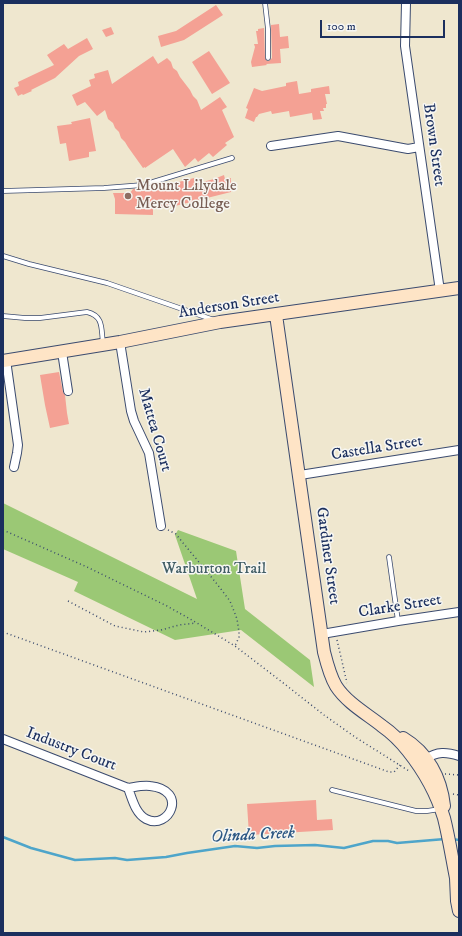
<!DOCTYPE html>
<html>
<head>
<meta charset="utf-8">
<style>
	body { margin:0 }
	#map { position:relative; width:462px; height:936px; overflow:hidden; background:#efe7cf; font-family:"IM FELL DW Pica",serif }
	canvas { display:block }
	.frame { position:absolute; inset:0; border:4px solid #1b2f5e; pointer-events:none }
	.scale { position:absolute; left:320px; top:20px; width:125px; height:18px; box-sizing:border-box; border:2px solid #1b2f5e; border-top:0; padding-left:5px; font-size:12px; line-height:14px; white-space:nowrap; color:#1b2f5e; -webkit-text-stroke:3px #f6f6f2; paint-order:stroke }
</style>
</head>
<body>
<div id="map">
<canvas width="462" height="936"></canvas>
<div class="frame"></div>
<div class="scale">100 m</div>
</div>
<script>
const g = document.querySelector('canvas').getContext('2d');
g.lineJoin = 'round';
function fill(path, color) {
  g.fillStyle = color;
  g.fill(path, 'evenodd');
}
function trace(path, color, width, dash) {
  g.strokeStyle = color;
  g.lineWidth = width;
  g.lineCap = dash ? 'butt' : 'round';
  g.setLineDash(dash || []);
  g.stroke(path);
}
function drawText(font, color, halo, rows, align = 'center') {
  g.font = font + ' "IM FELL DW Pica",serif';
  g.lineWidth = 3;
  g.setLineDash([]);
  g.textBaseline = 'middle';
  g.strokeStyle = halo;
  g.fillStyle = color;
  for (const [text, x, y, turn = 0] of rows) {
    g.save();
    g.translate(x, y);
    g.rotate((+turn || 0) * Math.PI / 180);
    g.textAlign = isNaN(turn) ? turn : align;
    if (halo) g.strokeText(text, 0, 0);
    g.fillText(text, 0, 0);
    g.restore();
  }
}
fill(new Path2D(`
	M3,503L197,599L175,535L178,530L236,551L245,609L310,660L314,687L241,630L175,640L74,591L78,582L3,549Z`), '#9bc875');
trace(new Path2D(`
	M3,837L31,848L75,860L115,858L127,860L166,857L187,853L235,846L257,848L275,846L315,845L344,848L373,841H388L397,843L445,839
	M452,839L459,840`), '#4ea5ca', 2.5);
fill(new Path2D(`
	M216,5L223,15L184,40L161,47L158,36L176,31Z
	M279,24L280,37L288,36L289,48L280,49L281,63L266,64L267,65L252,67L251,62L255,47L254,44H258L256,31H258V29L264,28L265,58L267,61H269L272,58L271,25Z
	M111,27L114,34L106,37L102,30Z
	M87,38L93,49L79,56L55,78L31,90L32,91L23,95L22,94L18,96L14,88L19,86L18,82L54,65L47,55L64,44L68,49Z
	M209,51L230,83L212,94L192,62Z
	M153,56L158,64L167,58L171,62L173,68L177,71L180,77L190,90L193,96L197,100L201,110L220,97L227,107L222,110L234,137L225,143L227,145L213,157L209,153L198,162L195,158L185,167L173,149L145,168V167L143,168L128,147L125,142L121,138L119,132L115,128L113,123L108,119L105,110L97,116L85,102L77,106L72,95L91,86L89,80L95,78L94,74L108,70L112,84Z
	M297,81L299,94L311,92V89L329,86L330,94H325L327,104H326V108H323L324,111H320L322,119L313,120L312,113L290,117L289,111L272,114L271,111L259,114L257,117H256L254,122L245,118L248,109L246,108L254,88L262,91L286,86V83Z
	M90,118L96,151L89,152V157L69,161L66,143L60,144L57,126L72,124L71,122Z
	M224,175L225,179L231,178V192L167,208H153V215L115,214V199L113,193H130L133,189H163V186L194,178L195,184L214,179Z
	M59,372L63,392L65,395L67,413L69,424L50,428L45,405L40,375Z
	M316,800L317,820L332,819L333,830L249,835L247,804Z`), '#f4a194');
const service = new Path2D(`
	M265,3L268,29V58
	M3,191L104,188L143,185L232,158
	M3,256L29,264L107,283L214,320
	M3,316L25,318H40L87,312C104,316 101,329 103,343
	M389,557L398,621
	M332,790L416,811H427L440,809`);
const minor = new Path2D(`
	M406,3L405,46L440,291
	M271,146L338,136L408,149L419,147
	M120,342L131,411L134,421L149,453L161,526
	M62,352L68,391
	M6,360L18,445L17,453L14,467
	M300,475L459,450
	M322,634L398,621L459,612
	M3,739L128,788C135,787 143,785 150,786C189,790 169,831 146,819C135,813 132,798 128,788
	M426,759C437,751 447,752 459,756`);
const secondary = new Path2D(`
	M276,315L324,652C327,664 330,676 336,686C347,703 367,714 382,726C392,733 401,742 408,751C424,771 437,795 444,818C449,838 452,858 456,878L459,885
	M3,361L120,342L220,322L459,288
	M403,738C428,753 441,778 444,806
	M456,878L457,901L459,911`);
trace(service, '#3b4b6f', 5.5);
trace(minor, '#3b4b6f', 10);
trace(secondary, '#3b4b6f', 14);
trace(new Path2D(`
	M3,530L87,567L167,606L197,623L235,646L282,682L324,715L355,737L409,771
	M168,530L176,534L179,538L217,584L230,601L237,619L239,632V637L235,646
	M68,601L115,626L144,632L161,630L179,625L196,623
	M3,632L389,772H394L400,765
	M337,640L347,683
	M445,774L459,775
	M453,794L459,795`), '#3b4b6f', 1.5, [1, 3]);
trace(service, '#fff', 4);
trace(minor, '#fff', 8);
trace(secondary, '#fee4c6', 12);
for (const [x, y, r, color] of [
	[128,196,4,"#8d6e63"]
]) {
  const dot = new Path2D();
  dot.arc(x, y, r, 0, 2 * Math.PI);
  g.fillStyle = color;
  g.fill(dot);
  trace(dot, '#f6f6f2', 1.5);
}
drawText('16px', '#1b2f5e', '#f6f6f2', [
	["Brown Street",433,145,82],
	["Anderson Street",229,306,-9],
	["Mattea Court",154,430,74],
	["Castella Street",377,449,-9],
	["Gardiner Street",327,556,82],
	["Clarke Street",400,607,-9],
	["Industry Court",71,750,21]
]);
drawText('16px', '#785e54', '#f6f6f2', [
	["Mount Lilydale",136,187],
	["Mercy College",136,205]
], 'left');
drawText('16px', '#415d65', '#f6f6f2', [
	["Warburton Trail",214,570]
]);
drawText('italic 17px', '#2d5884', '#f6f6f2', [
	["Olinda Creek",253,836,-3]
]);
</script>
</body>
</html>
